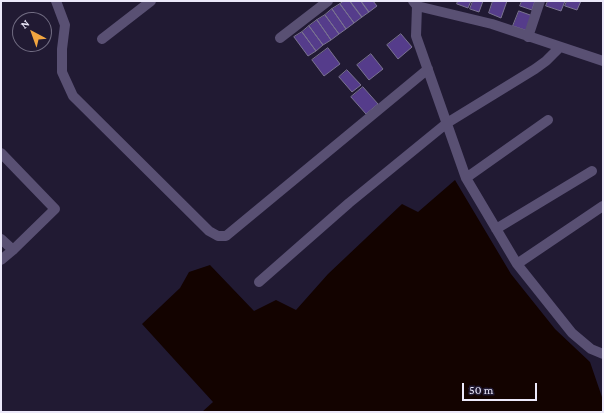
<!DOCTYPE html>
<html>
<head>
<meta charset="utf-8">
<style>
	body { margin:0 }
	#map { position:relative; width:604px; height:413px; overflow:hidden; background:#211a33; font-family:"Crimson Pro",serif }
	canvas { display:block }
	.frame { position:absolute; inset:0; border:2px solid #ece9fa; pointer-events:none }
	.north { position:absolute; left:12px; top:12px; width:40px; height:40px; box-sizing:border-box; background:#211a33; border:1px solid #726d83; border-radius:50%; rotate:319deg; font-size:11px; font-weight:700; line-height:16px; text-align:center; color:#ece9fa }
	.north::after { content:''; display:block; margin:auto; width:14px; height:18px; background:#f1a540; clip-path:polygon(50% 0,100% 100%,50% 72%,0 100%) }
	.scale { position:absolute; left:462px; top:383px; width:75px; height:18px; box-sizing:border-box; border:2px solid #ece9fa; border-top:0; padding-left:5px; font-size:12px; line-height:14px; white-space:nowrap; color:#ece9fa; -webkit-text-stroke:3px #211a33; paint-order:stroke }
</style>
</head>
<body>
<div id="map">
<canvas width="604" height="413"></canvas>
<div class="frame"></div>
<div class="north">N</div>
<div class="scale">50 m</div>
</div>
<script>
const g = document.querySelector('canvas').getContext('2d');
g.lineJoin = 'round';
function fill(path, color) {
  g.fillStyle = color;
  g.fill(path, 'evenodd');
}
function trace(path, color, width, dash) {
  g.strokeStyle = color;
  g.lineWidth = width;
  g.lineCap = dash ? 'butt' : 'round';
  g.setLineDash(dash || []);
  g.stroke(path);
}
fill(new Path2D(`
	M455,180L511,274L555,329L590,362L603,400V412H202L213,402L142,324L180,288L189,272L210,265L254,311L276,300L296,310L328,274L402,204L418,212Z`), '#130300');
const building = new Path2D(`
	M344,1H350L362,17L354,23L340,4Z
	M350,1H361L369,12L362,17Z
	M361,1H373L377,6L369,12Z
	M458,1H471L468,8L457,4Z
	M473,1H483L479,12L470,9Z
	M493,1H507L501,18L489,13Z
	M522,1H535L532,10L520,6Z
	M548,1H565L561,11L546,6Z
	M567,1H581L577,10L565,6Z
	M340,4L354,23L346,29L332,9Z
	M332,9L346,29L339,34L325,15Z
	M519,11L533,16L528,31L513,26Z
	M325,15L339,34L331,40L317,20Z
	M317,20L331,40L323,45L309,26Z
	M309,26L323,45L316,51L302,32Z
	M302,32L316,51L308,56L294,37Z
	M401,34L412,47L398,59L387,45Z
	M328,48L340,64L324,76L312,60Z
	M371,54L383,69L369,80L357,65Z
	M347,70L361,85L352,92L339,77Z
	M363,87L378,104L366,114L351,97Z`);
fill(building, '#553c8b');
trace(building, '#7a7391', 1);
trace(new Path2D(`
	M56,1L65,25L62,49V72L73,96L209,231L218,236H226L428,69
	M413,1L417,6L492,24L603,61
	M417,6L416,36L466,178L517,264L572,333L591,349L603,354
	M528,37L540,1
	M280,38L328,1
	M102,39L151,1
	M1,153L55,209L13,250
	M466,178L548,120
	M496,229L592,171
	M1,239L13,250L1,260
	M517,264L603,206
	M259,282L349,203L447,123L535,69L546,61L560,47`), '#595073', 10);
</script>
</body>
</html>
